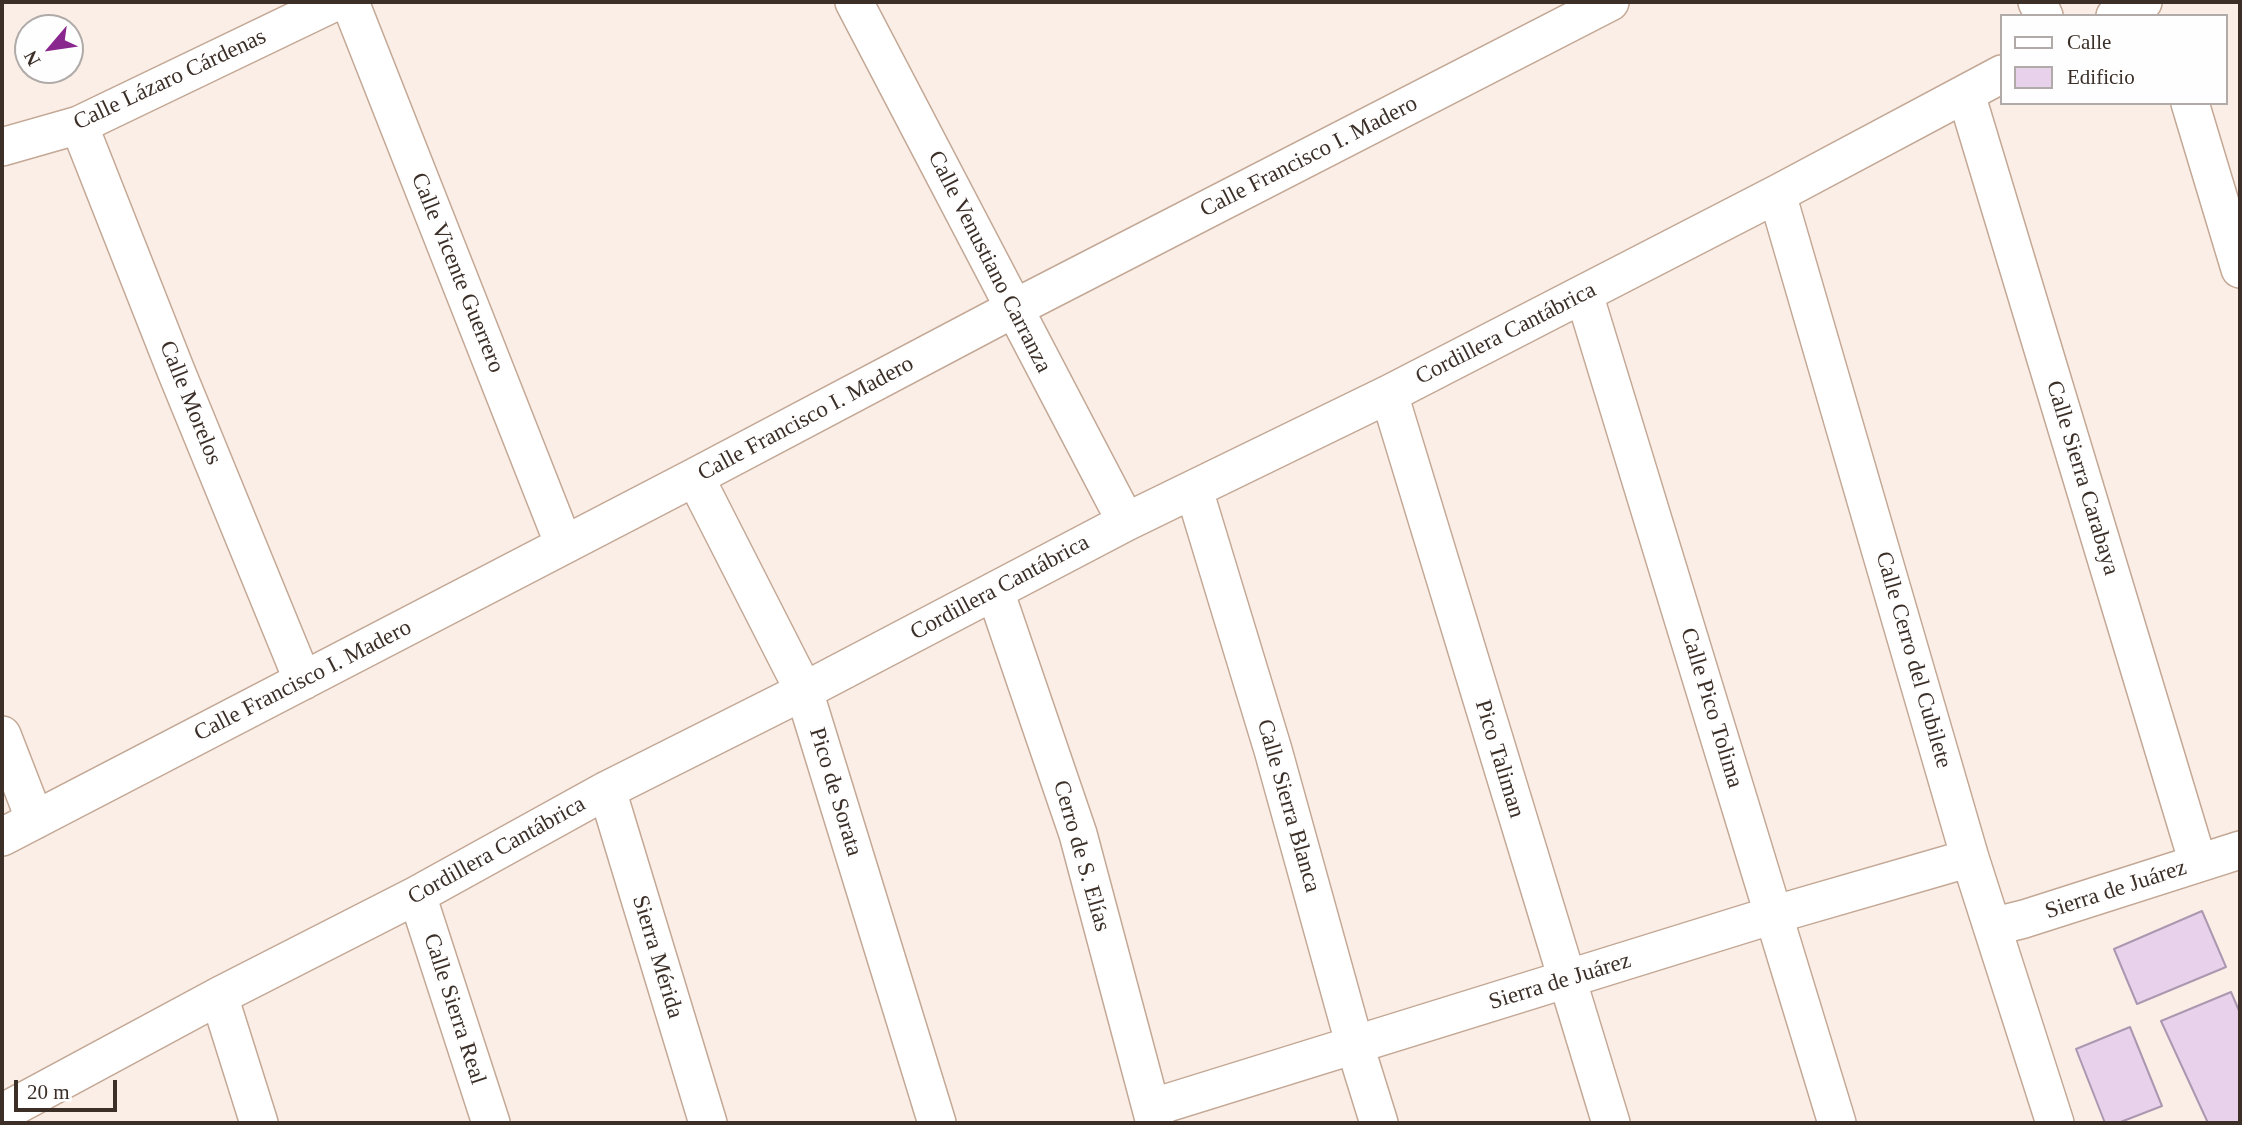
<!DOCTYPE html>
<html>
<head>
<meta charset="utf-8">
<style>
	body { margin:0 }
	#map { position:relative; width:2242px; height:1125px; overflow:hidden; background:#faeee6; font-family:Georgia,serif }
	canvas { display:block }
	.frame { position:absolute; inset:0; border:4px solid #3b2f28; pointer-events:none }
	.legend { position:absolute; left:2000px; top:14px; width:228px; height:91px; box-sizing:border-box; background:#fefefe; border:2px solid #b0aba8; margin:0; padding:9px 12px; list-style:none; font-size:21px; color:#3b2f28 }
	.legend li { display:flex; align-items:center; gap:14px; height:35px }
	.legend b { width:35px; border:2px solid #b0aba8 }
	.north { position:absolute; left:14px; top:14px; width:70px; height:70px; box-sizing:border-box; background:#fefefe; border:2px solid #b0aba8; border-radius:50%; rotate:241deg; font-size:19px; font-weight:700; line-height:28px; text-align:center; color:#3b2f28 }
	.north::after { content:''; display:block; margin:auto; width:24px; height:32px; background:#89278f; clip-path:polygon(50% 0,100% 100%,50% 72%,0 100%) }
	.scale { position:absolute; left:14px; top:1080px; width:103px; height:32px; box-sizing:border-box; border:4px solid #3b2f28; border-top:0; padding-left:9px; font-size:21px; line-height:24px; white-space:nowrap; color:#3b2f28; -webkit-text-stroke:5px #fefefe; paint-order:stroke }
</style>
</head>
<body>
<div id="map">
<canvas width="2242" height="1125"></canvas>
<div class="frame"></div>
<ul class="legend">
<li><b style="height:9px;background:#fff"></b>Calle</li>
<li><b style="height:19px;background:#e8d2eb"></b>Edificio</li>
</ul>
<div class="north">N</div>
<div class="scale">20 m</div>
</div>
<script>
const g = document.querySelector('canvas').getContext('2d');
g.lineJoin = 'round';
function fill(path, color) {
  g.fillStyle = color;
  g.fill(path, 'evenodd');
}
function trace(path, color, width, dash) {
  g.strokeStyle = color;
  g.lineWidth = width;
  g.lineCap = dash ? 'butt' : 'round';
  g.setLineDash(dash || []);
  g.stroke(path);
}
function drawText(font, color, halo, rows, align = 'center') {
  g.font = font + ' Georgia,serif';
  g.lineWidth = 5;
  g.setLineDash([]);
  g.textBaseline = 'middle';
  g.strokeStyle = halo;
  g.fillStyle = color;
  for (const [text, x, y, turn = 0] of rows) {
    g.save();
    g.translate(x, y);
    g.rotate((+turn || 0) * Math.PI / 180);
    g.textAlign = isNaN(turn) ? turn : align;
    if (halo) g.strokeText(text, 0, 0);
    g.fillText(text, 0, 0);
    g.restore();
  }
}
const building = new Path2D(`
	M2202,911L2226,967L2137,1004L2114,949Z
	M2231,992L2240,1013V1123H2208L2161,1021Z
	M2130,1027L2162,1106L2118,1123H2105L2076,1049Z`);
fill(building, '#e8d2eb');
trace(building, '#ac97b0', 2);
const minor = new Path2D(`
	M350,2L564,545
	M854,2L1126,522
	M2037,2L2044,16
	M2115,16L2143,2
	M1966,94L2198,863
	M2190,103L2240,269
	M79,125L176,371L303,681
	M2,147L79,125L335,2
	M1777,194L1970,858L2055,1123
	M1584,294L1837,1123
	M1389,394L1611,1123
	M695,477L804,691L937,1123
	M1194,490L1273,750L1355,1046L1379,1123
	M995,591L1078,834L1155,1123
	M2,735L35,820
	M607,790L708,1123
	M2,837L695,477L1013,309L1610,2
	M417,895L491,1123
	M1992,927L2024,919L2240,850
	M219,996L259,1123
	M1151,1108L1773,915L1970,858
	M2,1113L219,996L417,895L607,790L804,691L1126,522L1389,394L1777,194L2002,74`);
trace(minor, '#c4a896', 40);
trace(minor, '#fff', 37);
drawText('23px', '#3b2f28', '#fefefe', [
	["Calle Lázaro Cárdenas",170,80,-25],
	["Calle Francisco I. Madero",1309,157,-27],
	["Calle Venustiano Carranza",989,262,63],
	["Calle Vicente Guerrero",457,273,68],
	["Cordillera Cantábrica",1506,334,-27],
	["Calle Morelos",190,403,68],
	["Calle Francisco I. Madero",806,419,-28],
	["Calle Sierra Carabaya",2082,478,73],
	["Cordillera Cantábrica",1000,588,-28],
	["Calle Cerro del Cubilete",1913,660,74],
	["Calle Francisco I. Madero",303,681,-27],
	["Calle Pico Tolima",1711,708,73],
	["Pico Taliman",1499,759,73],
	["Pico de Sorata",835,792,73],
	["Calle Sierra Blanca",1288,806,74],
	["Cordillera Cantábrica",497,851,-29],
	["Cerro de S. Elías",1081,856,74],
	["Sierra de Juárez",2116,890,-18],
	["Sierra Mérida",657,957,73],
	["Sierra de Juárez",1560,982,-17],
	["Calle Sierra Real",454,1009,72]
]);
</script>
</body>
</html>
